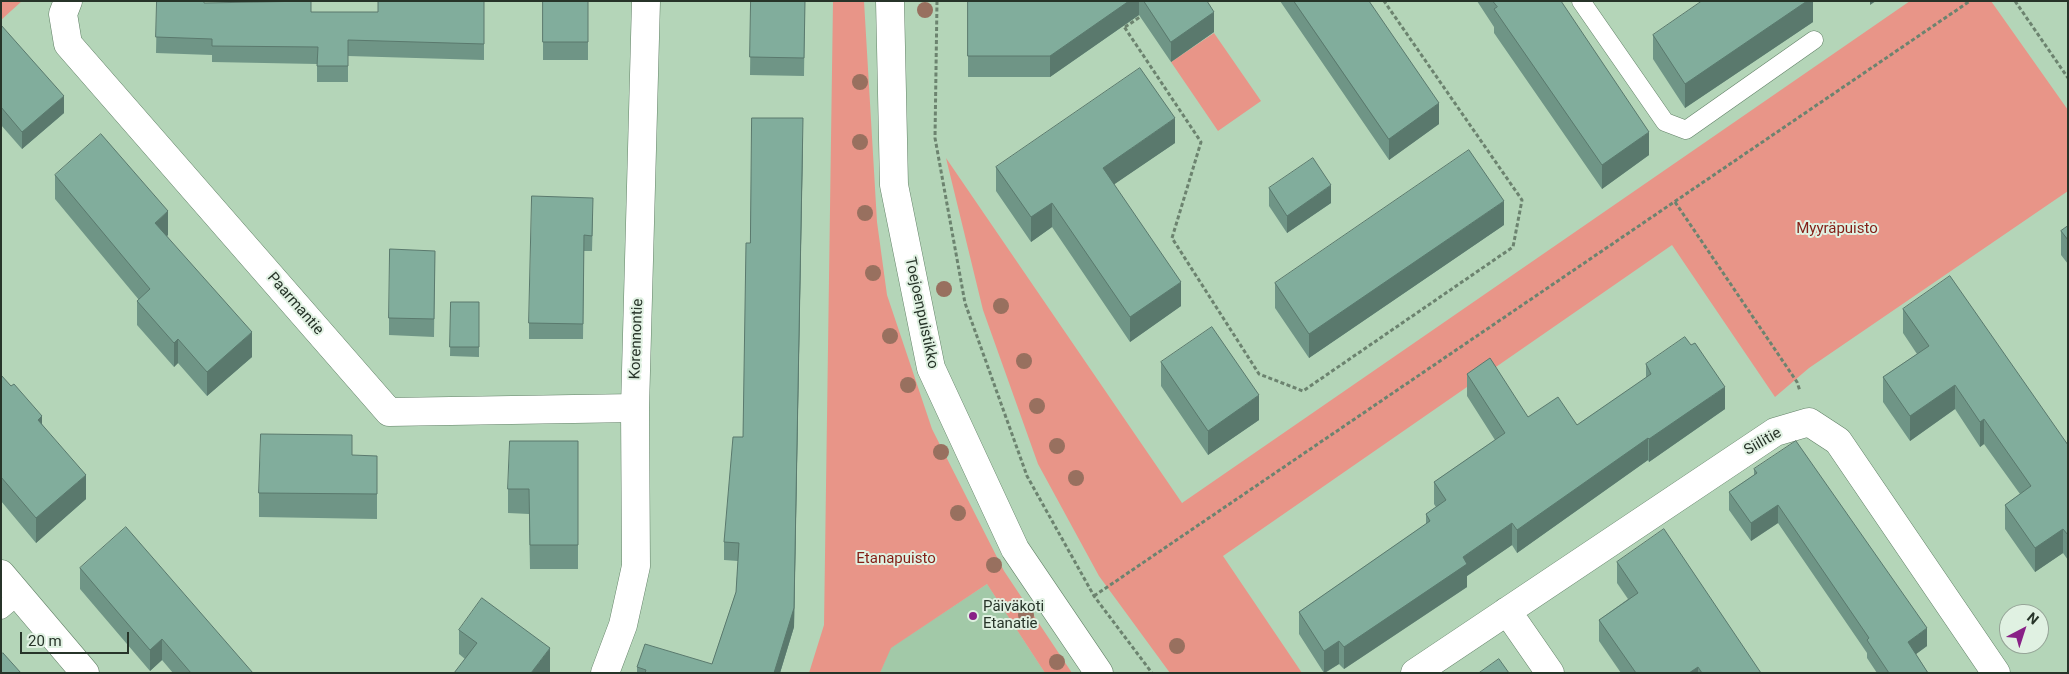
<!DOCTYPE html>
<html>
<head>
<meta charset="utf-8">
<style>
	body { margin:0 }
	#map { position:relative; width:2069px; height:674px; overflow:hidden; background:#b4d5b8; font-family:Roboto,sans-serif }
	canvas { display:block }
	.frame { position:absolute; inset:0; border:2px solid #273429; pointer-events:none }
	.north { position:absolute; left:1999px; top:604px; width:50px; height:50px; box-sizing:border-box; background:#e0f1e2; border:1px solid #96a598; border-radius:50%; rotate:40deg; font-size:14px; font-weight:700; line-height:20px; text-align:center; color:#273429 }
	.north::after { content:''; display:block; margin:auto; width:18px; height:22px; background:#892187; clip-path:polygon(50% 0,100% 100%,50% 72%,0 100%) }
	.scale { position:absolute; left:20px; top:632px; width:109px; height:22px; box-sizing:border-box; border:2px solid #273429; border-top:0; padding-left:6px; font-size:15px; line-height:18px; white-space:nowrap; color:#273429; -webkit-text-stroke:4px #e0f1e2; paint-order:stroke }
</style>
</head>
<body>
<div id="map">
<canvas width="2069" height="674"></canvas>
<div class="frame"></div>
<div class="north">N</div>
<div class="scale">20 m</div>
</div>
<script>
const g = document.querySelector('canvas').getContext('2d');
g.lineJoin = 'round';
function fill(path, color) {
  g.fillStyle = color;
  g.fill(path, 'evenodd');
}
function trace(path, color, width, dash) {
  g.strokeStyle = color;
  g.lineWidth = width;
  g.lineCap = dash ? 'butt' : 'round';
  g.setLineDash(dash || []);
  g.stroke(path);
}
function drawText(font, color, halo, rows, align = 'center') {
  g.font = font + ' Roboto,sans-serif';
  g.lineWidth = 4;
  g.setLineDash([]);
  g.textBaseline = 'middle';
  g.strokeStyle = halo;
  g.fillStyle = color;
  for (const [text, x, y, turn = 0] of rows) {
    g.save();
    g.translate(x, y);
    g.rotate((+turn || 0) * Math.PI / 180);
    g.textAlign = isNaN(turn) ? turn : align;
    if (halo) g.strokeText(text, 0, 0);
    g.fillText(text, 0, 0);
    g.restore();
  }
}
fill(new Path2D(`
	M987,584L1045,673H880L890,648Z`), '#a2c9a8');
fill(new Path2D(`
	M1,1H22L1,20Z
	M833,1H864L877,222L887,295L932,429L1004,571L1072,673H1045L987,584L891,648L880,673H809L824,625Z
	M1910,1H1991L2068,110V191L1809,368L1775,397L1672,245L1223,556L1302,673H1170L1099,576L1038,464L983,310L946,158L1182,503Z
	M1214,33L1261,101L1218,131L1171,62Z`), '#e89588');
const service = new Path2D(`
	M1581,1L1665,122L1686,130L1814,40
	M1,610L19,595`);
const minor = new Path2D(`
	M68,1L63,14L68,44L389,412L635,408
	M890,1L894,185L931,368L1015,549L1099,673
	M1,574L85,673
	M1507,611L1550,673
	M605,673L623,625L636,566L635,408L646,1
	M1415,673L1775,432L1809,422L1838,441L1996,673`);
trace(service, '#628167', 19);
trace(minor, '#628167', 29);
trace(new Path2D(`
	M937,1L935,138L965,303L1027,476L1094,596L1152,673
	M2015,1L2068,78
	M1121,22L1201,142L1172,238L1259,374L1303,391L1513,247L1522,200L1384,1
	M1125,27L1143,15
	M1675,202L1797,382L1800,391
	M1094,596L1970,1`), '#6c836f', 3, [4, 2.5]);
trace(service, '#fff', 18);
trace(minor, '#fff', 28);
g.fillStyle = '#98705f';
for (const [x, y] of [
	[925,10],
	[860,82],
	[860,142],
	[865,213],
	[873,273],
	[944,289],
	[1001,306],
	[890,336],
	[1024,361],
	[908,385],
	[1037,406],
	[1057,446],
	[941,452],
	[1076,478],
	[958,513],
	[994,565],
	[1026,615],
	[1177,646],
	[1057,662]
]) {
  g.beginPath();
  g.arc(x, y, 8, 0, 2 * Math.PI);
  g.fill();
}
fill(new Path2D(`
	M157,1L204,3L312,12H378L484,1V60L348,56V82H317V64L212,62V55L156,53Z
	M543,1H588V60H543Z
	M751,1H805L804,76L750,75Z
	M968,1H1207L1214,32L1171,62L1139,15L1050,77H968Z
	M1280,1H1369L1439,124L1389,160Z
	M1477,1H1561L1649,155L1602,189L1494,33V27Z
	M1813,1V22L1685,108L1653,59V35Z
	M1,25L64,113L22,149L1,125Z
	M803,137L794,627L780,673H637V667L712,664L736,592L738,561L724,560V542L743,437L750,243Z
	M1175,143L1114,184L1181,306L1130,342L1052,227L1031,242L996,191V167Z
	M55,175L168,235L167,236L252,357L207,396L178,363L174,367L137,325V301L139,300L55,199Z
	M1269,188L1331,203L1287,233L1269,206Z
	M593,214L592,251H584L583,339H529V323Z
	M1504,225L1309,358L1275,308V283Z
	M2068,226V264L2061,255V231Z
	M435,251L434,337L389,335V318Z
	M451,302H479V357L450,356Z
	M1903,309L2068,445V560L2063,553L2035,572L2005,529V505L2020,494L1984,444L1980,447L1955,409L1910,441L1883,402V377L1917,354L1903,333Z
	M1161,362L1259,420L1208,455L1161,386Z
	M1646,364L1725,409L1649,462L1648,460L1517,553L1512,545L1467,576V587L1344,669L1339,664L1325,673H1324L1299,634V612L1426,524V514L1436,507L1434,504V482L1495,440L1467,396V374L1528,417L1577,425L1646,378Z
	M1,375L42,424L86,499L36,543L1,501Z
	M578,441V569H530L529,514L508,513V489Z
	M377,456V519L259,517V493Z
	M1754,469L1927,646L1916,654L1928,673H1877L1867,658V653L1778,523L1751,541L1729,510V492L1754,475Z
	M1617,562L1761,673H1621L1599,641V620L1628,599L1617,583Z
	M80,568L253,673H173L162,660L150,671L80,589Z
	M459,630L550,672L465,659L459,654Z`), '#6f9586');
fill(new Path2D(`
	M1129,1H1139V15L1050,77V56Z
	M1807,1H1813V22L1685,108V84Z
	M1870,1H1876L1870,5Z
	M1214,12V32L1171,62V42Z
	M64,96V113L22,149V132Z
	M1439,103V124L1389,160V139Z
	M1175,118V143L1103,192V168Z
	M1649,132V155L1602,189V165Z
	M803,137L794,627L780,673H774Z
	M1331,185V203L1287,233V216Z
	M1504,201V225L1309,358V334Z
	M1052,203V227L1031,242V217Z
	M168,211V235L155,247V223Z
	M1181,282V306L1130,342V317Z
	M252,332V357L207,396V372Z
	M178,339V363L174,367V343Z
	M1955,385V409L1910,441V416Z
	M1725,387V409L1649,462V439Z
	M1259,395V420L1208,455V431Z
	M42,416V440L38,420Z
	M1984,419V444L1980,447V422Z
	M1648,438V460L1517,553V530Z
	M86,475V499L36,543V518Z
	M1778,505V523L1751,541V523Z
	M1512,523V545L1467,576V587L1344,669V647L1463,557Z
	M2063,529V553L2035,572V548Z
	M1927,628V646L1908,660V642Z
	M162,639V660L150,671V650Z
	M1339,641V664L1324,673V651Z
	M550,648V672L531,673Z
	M1698,667V673H1689Z`), '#5a796d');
const building = new Path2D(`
	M157,1H204V3L311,1V12H378V1H484V44L348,40V66H317L318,47L212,46V39L156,37Z
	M543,1H588V42H543Z
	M751,1H805L804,58L750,57Z
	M968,1H1129L1050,56H968Z
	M1144,1H1207L1214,12L1171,42Z
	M1294,1H1369L1439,103L1389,139Z
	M1493,1H1561L1649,132L1602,165L1494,9L1497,7Z
	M1702,1H1807L1685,84L1653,35Z
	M1,25L64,96L22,132L1,107Z
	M1140,68L1175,118L1103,168L1181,282L1130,317L1052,203L1031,217L996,167Z
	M752,118H803L794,608L774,673H645L646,670L637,667L645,644L712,664L736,592L739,543L724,542L733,437H743L746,243H750Z
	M101,134L168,211L155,223L252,332L207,372L178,339L174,343L137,301L150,289L55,175Z
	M1469,150L1504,201L1309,334L1275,283Z
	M1313,158L1331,185L1287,216L1269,188Z
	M532,196L593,198L592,236L584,235L583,324L529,323Z
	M2068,226V240L2061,231Z
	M390,249L435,251L434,319L389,318Z
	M1950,276L2068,445V535L2063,529L2035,548L2005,505L2031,486L1984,419L1980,422L1955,385L1910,416L1883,377L1929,346L1903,309Z
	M451,302H479V347H450Z
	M1212,327L1259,395L1208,431L1161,362Z
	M1685,337L1691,345L1695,343L1725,387L1649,439L1648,438L1517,530L1512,523L1463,557L1467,564L1344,647L1339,641L1324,651L1299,612L1430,521L1426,514L1446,500L1434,482L1505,433L1467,374L1490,358L1528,417L1558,397L1577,425L1651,374L1646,364Z
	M1,375L11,386L14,384L42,416L38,420L86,475L36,518L1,477Z
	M261,434L352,435V455L377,456V494L259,493Z
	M510,441H578V545H530L529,489H508Z
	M1796,441L1927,628L1908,642L1928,673H1889L1867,640L1869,638L1778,505L1751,523L1729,492L1757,473L1754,469Z
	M126,527L253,673H191L162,639L150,650L80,568Z
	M1664,529L1761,673H1702L1698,667L1689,673H1636L1599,620L1638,593L1617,562Z
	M482,598L550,648L531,673H454L477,643L459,630Z
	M3,653L21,673H1V655Z
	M1499,659L1509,673H1479Z`);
fill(building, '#81ad9c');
trace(building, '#5a796d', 1);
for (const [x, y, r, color] of [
	[973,616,5,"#892187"]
]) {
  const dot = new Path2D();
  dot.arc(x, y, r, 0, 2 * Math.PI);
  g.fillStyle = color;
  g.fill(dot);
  trace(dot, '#e0f1e2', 2);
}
drawText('15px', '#821e16', '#e0f1e2', [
	["Myyräpuisto",1837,229],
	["Etanapuisto",896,559]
]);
drawText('15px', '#273429', '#e0f1e2', [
	["Paarmantie",295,304,49],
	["Toejoenpuistikko",921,313,78],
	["Korennontie",637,339,-88],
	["Siilitie",1763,442,-30]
]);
drawText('15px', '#273429', '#e0f1e2', [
	["Päiväkoti",983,607],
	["Etanatie",983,624]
], 'left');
</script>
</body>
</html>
